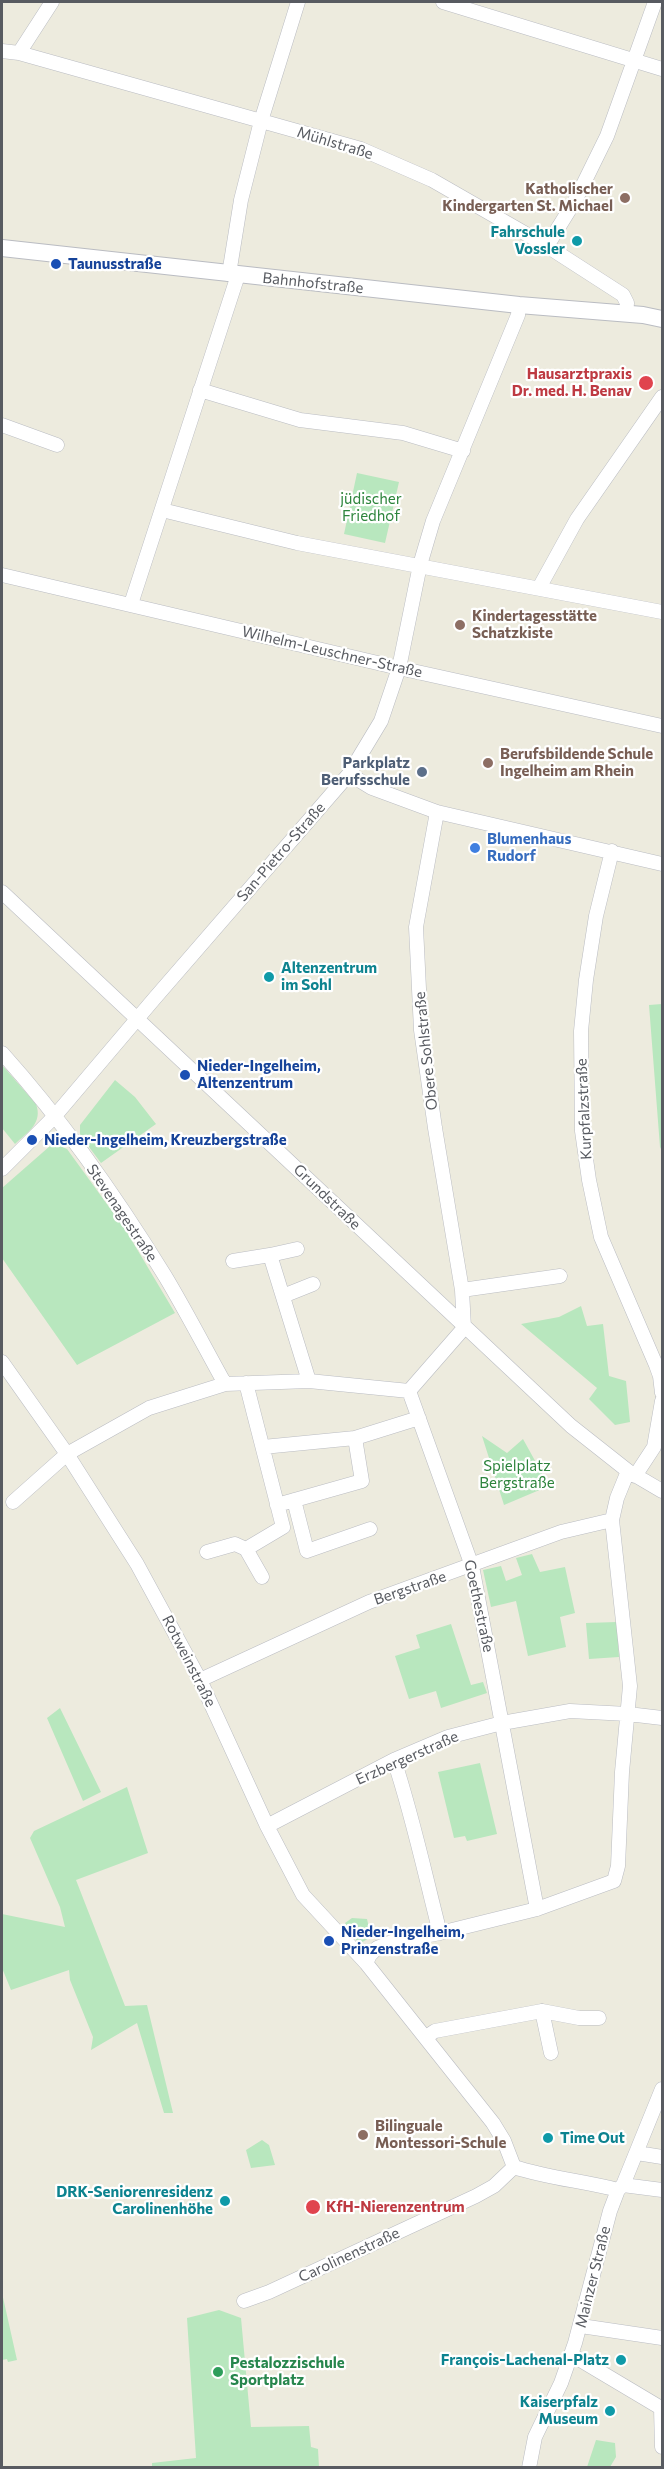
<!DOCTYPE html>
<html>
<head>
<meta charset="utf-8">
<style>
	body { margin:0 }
	#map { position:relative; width:664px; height:2469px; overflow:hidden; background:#edebde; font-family:Commissioner,sans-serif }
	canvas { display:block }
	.frame { position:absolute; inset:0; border:3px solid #585b61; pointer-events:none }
</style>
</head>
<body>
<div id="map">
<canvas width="664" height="2469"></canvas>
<div class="frame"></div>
</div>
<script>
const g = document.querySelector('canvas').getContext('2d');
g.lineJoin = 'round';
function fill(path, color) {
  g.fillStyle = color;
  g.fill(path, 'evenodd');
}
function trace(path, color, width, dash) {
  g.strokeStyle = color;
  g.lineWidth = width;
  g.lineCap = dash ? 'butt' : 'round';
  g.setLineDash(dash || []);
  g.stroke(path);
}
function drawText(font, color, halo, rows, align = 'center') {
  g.font = font + ' Commissioner,sans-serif';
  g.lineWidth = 4.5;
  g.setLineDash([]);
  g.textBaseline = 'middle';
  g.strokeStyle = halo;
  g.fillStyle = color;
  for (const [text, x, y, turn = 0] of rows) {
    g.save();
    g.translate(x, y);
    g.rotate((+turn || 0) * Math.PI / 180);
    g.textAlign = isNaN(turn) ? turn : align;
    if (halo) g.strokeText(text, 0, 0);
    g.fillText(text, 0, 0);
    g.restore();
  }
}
fill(new Path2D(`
	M357,473L399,482L385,543L344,534Z
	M662,1004V1151L660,1147L649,1005Z
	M2,1065L36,1104C43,1123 28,1132 15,1144L2,1128Z
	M115,1080L135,1097L156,1124L101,1163L80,1135V1125Z
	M58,1145L67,1149L125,1229L175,1313L77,1365L2,1258V1188L50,1146Z
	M581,1306L587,1326L603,1324L609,1376L626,1381L630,1422L615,1425L589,1399L597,1388L521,1324L559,1317Z
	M482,1436L507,1453L523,1439L549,1486L504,1505Z
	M532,1554L540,1572L565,1567L575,1613L560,1617L566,1647L528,1656L516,1601L491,1607L483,1570L501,1566L506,1581L522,1575L516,1558Z
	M617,1622L619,1657L589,1659L586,1623Z
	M451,1624L471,1685L483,1682L487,1693L441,1708L436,1691L409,1699L395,1656L420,1648L416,1635Z
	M60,1708L101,1792L83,1801L47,1718Z
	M480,1763L497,1834L467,1841L465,1836L454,1838L438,1772Z
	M127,1787L148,1853L76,1880L125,2006L147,2005L173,2113H164L137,2023L91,2050L93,2037L70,1980L69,1970L11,1990L2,1968V1914L65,1927L60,1907L30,1838L34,1831Z
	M352,1918L367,1919L371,1937L359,1944L345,1923Z
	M262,2140L269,2145L275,2165L251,2168L246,2150Z
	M2,2293L17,2360L8,2362L7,2359L2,2360Z
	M219,2310L241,2318L251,2427L309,2426L311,2447L318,2449L319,2467H152V2463L196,2458L187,2318Z
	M596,2440L615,2443L616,2457L610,2467H587Z`), '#b8e7be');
const minor = new Path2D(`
	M443,2L662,69
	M2,51L19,53L361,149L432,180L547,246L623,295L627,303L626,314
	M19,53L52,2
	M547,246L576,199L607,136L655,2
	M229,274L241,200L261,121L298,2
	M200,390L300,420L403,433L463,451
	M2,425L57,445
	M162,510L297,543L662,612
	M2,575L399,668L662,726
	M539,588L577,519L662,397
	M131,604L238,275
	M349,774L372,788L437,812L662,864
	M437,812L416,927L421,1030L435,1128L462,1290L464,1328L409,1391L472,1566L537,1909
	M612,851L596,916L586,980L581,1031L582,1131L589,1180L601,1237L656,1365L660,1376L662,1393
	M2,892L571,1426L628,1471L662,1491
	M2,1053C63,1121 117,1198 165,1276C186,1311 205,1348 225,1384
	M2,1169L54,1117L154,999L349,774L381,721L399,668L420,565L433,521L518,315L519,305
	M270,1255L297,1249
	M233,1261L270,1255L309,1381
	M462,1290L560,1276
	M283,1296L313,1284
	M2,1362L67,1454L137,1564L200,1680L267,1826L303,1895L366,1963L493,2123L504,2141L514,2167
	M246,1383L283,1527L246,1549L262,1577
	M355,1438L419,1418
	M263,1447L355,1438L362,1481L277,1505
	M635,1476L654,1447L662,1401
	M294,1500L307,1551L370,1529
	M13,1502L67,1454L149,1408L225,1384L309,1381L409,1391
	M207,1552L235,1544L246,1549
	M200,1680L369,1602L561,1532L612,1520L617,1498L628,1471
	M394,1760C413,1817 425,1875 440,1933
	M267,1826L394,1760L448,1737L502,1723L570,1711L628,1714L662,1718
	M366,1963L370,1955L377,1948L392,1942L440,1933L537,1909L614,1881L618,1866L622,1772L630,1686L612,1520
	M542,2011L579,2018H599
	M426,2037L435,2031L542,2011L551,2053
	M637,2153L662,2157
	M514,2167C548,2178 583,2181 618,2190
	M623,2185L662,2190
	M244,2301L269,2292L476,2196L494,2186L514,2167
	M581,2326L662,2338
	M572,2355L661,2408
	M661,2408L662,2447
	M529,2468L535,2437L561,2383L575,2343L610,2211L618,2190L623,2185L662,2089`);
const tertiary = new Path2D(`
	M2,248L519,305L643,315L662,319`);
trace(minor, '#babcc2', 15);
trace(tertiary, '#babcc2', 18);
trace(minor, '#fff', 14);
trace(tertiary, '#fff', 16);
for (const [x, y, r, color] of [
	[625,198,6,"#8d6e63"],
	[577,241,6,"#0f9aa8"],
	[56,264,6,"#1a4fb4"],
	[646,383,8,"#e0444e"],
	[460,625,6,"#8d6e63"],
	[488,763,6,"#8d6e63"],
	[422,772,6,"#5c6f8a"],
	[475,848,6,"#3f7fe0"],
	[269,977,6,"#0f9aa8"],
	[185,1075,6,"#1a4fb4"],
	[32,1140,6,"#1a4fb4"],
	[329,1941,6,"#1a4fb4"],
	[363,2135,6,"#8d6e63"],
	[548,2138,6,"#0f9aa8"],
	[225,2201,6,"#0f9aa8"],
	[313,2207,8,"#e0444e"],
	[621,2360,6,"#0f9aa8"],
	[218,2372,6,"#2e9e5b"],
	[610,2411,6,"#0f9aa8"]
]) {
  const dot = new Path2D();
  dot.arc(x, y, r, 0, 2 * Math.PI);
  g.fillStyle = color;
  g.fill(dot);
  trace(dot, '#fff', 2);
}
drawText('15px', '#585b61', '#fff', [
	["Mühlstraße",335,143,17],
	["Bahnhofstraße",313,283,6],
	["Wilhelm-Leuschner-Straße",332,652,13],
	["San-Pietro-Straße",281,852,-49],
	["Obere Sohlstraße",426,1051,-96],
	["Kurpfalzstraße",584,1109,-93],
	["Grundstraße",327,1197,44],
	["Stevenagestraße",122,1213,56],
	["Bergstraße",410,1588,-19],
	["Goethestraße",479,1606,78],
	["Rotweinstraße",189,1661,63],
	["Erzbergerstraße",407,1758,-24],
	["Carolinenstraße",349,2255,-25],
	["Mainzer Straße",593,2277,-76]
]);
drawText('bold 15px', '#785e54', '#fff', [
	["Katholischer",613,189,"right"],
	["Kindergarten St. Michael",613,206,"right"],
	["Kindertagesstätte",472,616],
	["Schatzkiste",472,633],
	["Berufsbildende Schule",500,754],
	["Ingelheim am Rhein",500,771],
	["Bilinguale",375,2126],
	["Montessori-Schule",375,2143]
], 'left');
drawText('bold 15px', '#0d838f', '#fff', [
	["Fahrschule",565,232],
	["Vossler",565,249],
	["Altenzentrum",281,968,"left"],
	["im Sohl",281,985,"left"],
	["Time Out",560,2138,"left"],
	["DRK-Seniorenresidenz",213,2192],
	["Carolinenhöhe",213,2209],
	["François-Lachenal-Platz",609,2360],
	["Kaiserpfalz",598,2402],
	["Museum",598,2419]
], 'right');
drawText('bold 15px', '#164399', '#fff', [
	["Taunusstraße",68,264],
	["Nieder-Ingelheim,",197,1066],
	["Altenzentrum",197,1083],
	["Nieder-Ingelheim, Kreuzbergstraße",44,1140],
	["Nieder-Ingelheim,",341,1932],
	["Prinzenstraße",341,1949]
], 'left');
drawText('bold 15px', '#be3a42', '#fff', [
	["Hausarztpraxis",632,374],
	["Dr. med. H. Benav",632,391],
	["KfH-Nierenzentrum",326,2207,"left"]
], 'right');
drawText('15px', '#2d843c', '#fff', [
	["jüdischer",371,499],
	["Friedhof",371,516],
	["Spielplatz",517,1466],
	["Bergstraße",517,1483]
]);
drawText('bold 15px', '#4e5e75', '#fff', [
	["Parkplatz",410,763],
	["Berufsschule",410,780]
], 'right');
drawText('bold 15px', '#366cbe', '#fff', [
	["Blumenhaus",487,839],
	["Rudorf",487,856]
], 'left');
drawText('bold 15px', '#27864d', '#fff', [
	["Pestalozzischule",230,2363],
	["Sportplatz",230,2380]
], 'left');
</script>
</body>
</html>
